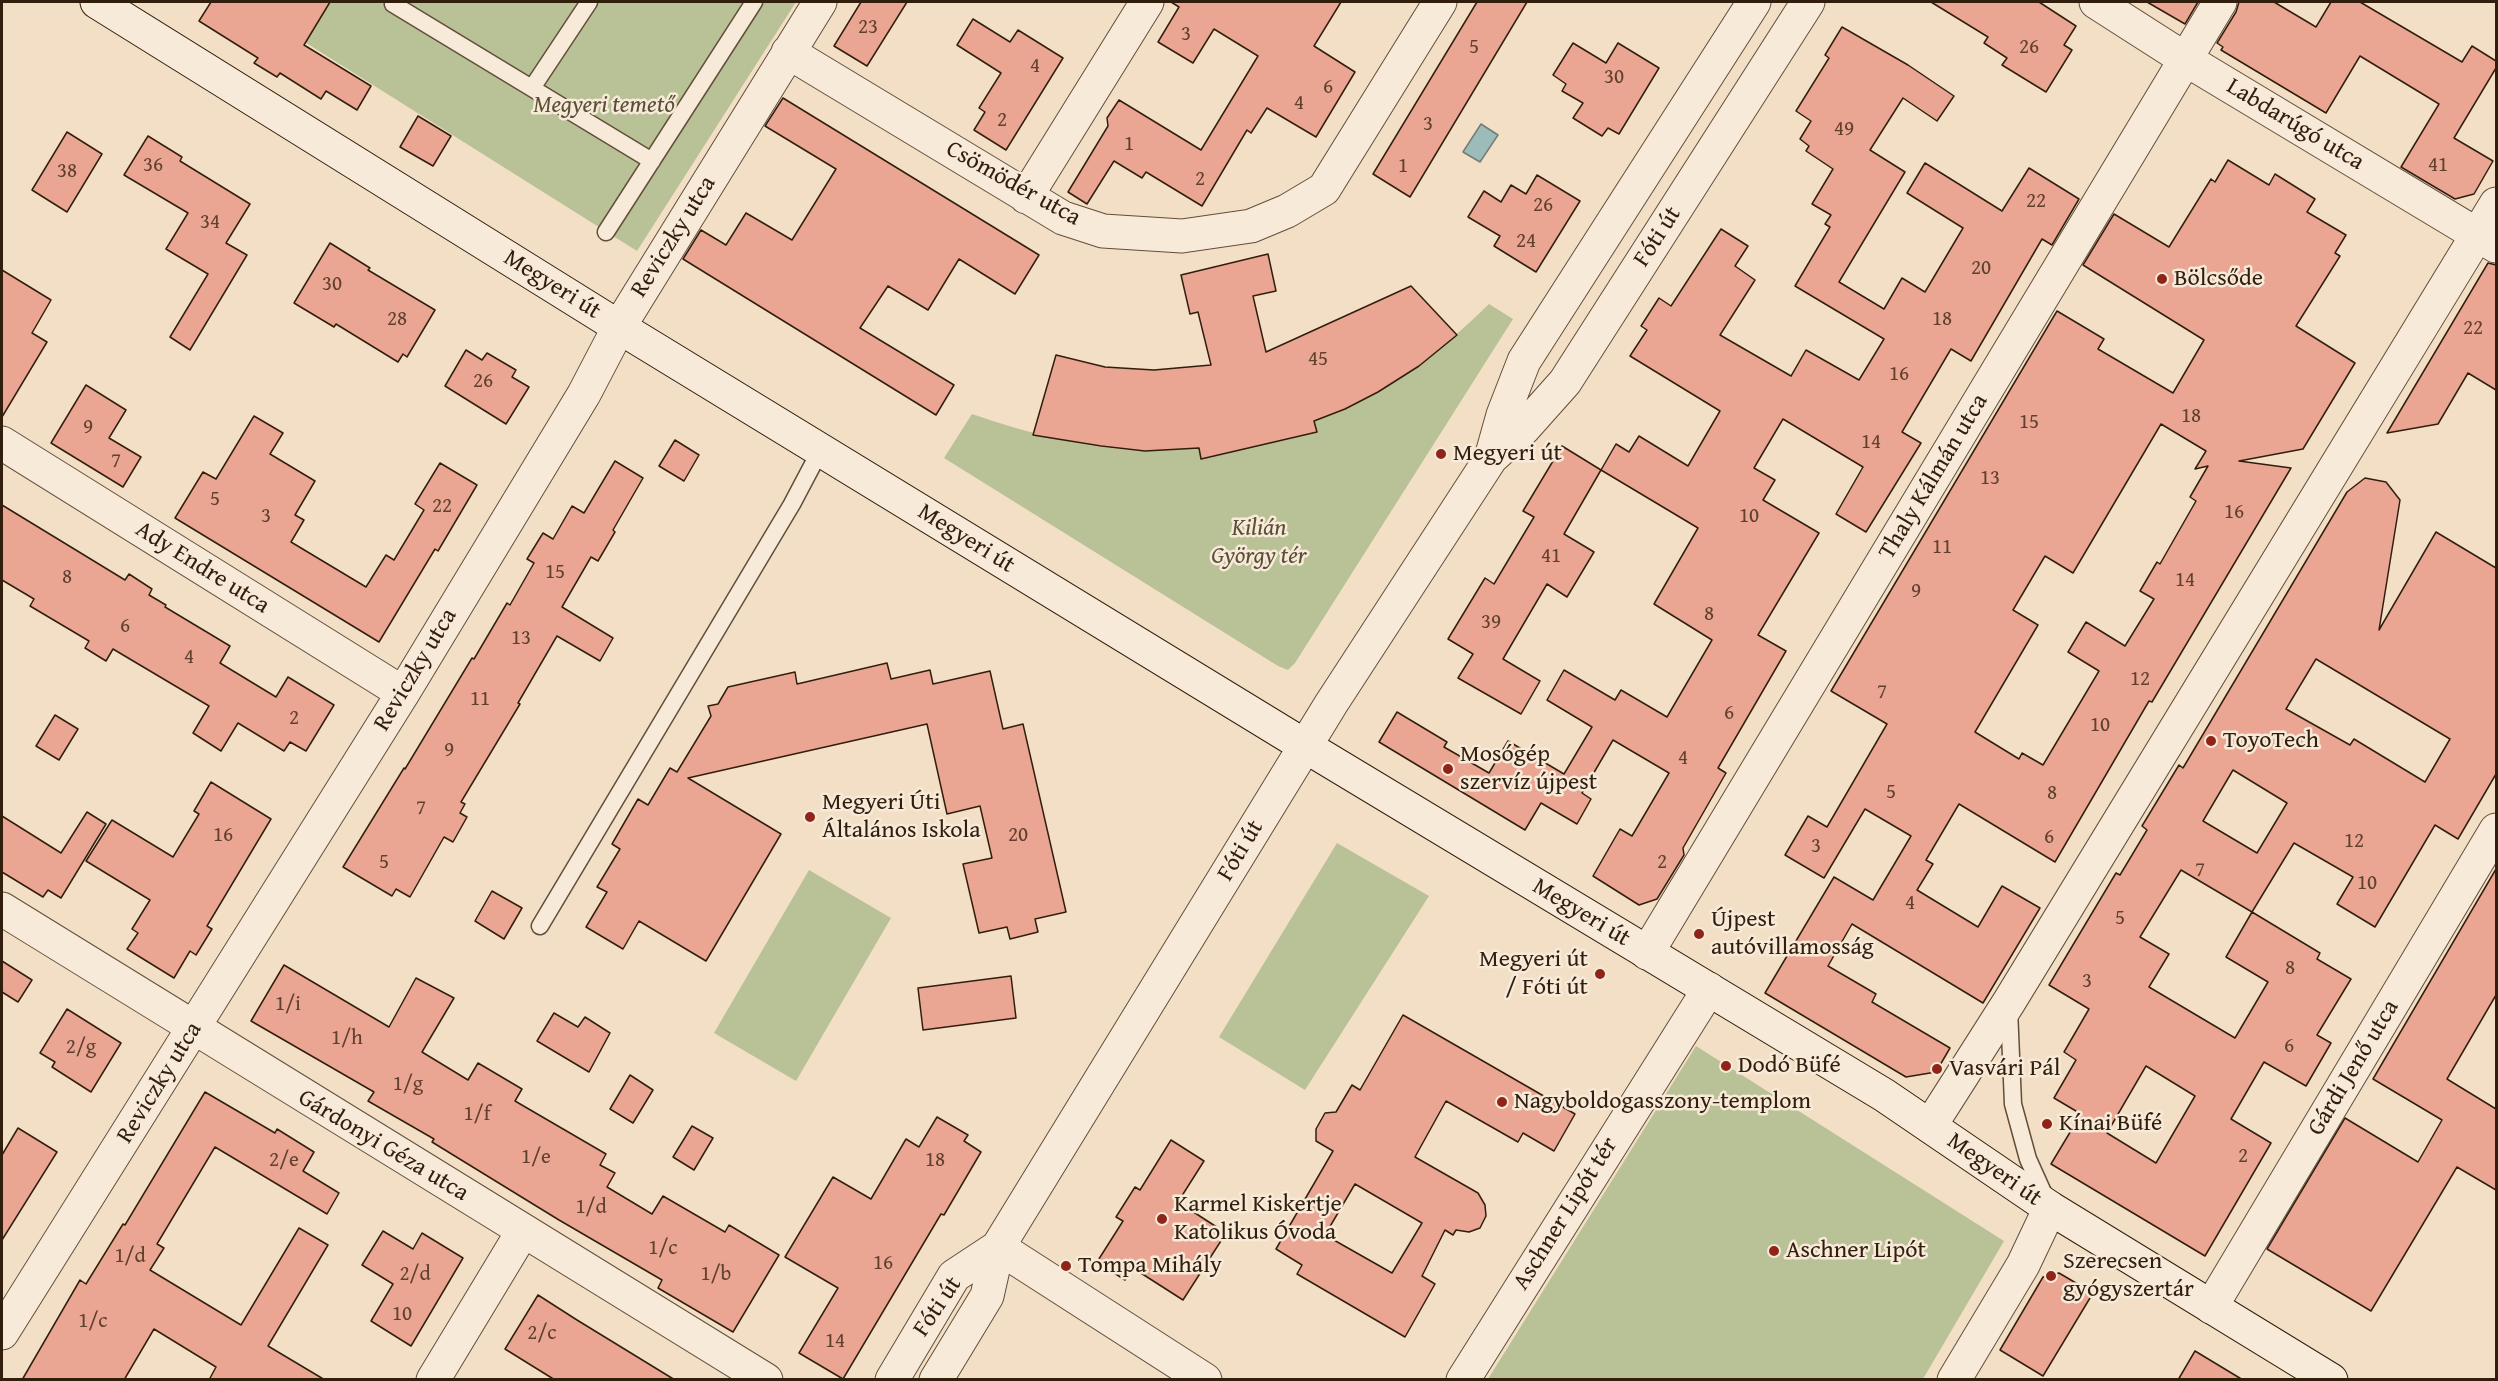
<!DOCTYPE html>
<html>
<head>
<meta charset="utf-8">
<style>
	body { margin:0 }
	#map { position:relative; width:2498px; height:1381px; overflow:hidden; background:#f2dfc5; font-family:"Gentium Book Plus",serif }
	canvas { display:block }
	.frame { position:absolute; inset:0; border:3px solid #321e0d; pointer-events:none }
</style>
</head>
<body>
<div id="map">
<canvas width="2498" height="1381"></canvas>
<div class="frame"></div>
</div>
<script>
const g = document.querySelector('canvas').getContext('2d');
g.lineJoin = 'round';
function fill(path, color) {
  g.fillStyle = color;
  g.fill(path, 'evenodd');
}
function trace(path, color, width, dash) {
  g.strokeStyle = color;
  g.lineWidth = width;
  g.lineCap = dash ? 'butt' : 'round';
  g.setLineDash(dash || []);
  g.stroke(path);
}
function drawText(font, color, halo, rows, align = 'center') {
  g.font = font + ' "Gentium Book Plus",serif';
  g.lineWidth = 5;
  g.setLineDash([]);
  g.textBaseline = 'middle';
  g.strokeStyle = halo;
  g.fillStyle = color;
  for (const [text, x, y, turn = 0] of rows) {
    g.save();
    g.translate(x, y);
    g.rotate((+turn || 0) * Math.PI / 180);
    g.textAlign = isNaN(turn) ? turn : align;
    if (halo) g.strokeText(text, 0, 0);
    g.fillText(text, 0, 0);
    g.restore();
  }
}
fill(new Path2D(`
	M241,2H796L637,251Z
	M1489,304L1513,319L1295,663L1288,670L1278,666L944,458L972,414C1028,433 1084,448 1143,451C1162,451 1181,448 1199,447L1201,459L1316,432L1314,421C1386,393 1435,357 1489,304Z
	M1337,843L1429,896L1305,1090L1219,1037Z
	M809,870L891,918L796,1081L714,1033Z
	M1696,1046L2004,1241L1923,1379H1488Z`), '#b9c296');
const water = new Path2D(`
	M1481,124L1498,135L1480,162L1463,152Z`);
fill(water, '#9cbcb9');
trace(water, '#727d74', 1.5);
const building = new Path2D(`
	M211,2H330L304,45L371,86L357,110L326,91L321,99L280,73L277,77L254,63L258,58L199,21Z
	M861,2H907L867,66L834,46Z
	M1171,2H1341L1314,46L1355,72L1316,137L1267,108L1251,133L1247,130L1202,206L1146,172L1142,178L1114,161L1087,204L1068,192L1108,126L1107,118L1119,100L1201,150L1258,56L1214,29L1193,63L1158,42L1179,7Z
	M1477,2H1527L1410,197L1373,174Z
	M1931,2H2039L2076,26L2064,45L2072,50L2046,92L2002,65L2007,58L1984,43L1988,37Z
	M2147,2H2198L2185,24Z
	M2239,2H2274L2316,27L2331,2H2360L2462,62L2472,46L2496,61V68L2454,138L2493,161L2474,194L2455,199L2401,167L2439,104L2360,56L2326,113L2221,50L2223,47L2217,43L2236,12Z
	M973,19L1010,42L1018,30L1063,58L1006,150L974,130L985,112L979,108L1001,73L957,45Z
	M1842,27L1908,65L1954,96L1937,121L1903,98L1870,150L1905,172L1839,282L1884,309L1902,278L1925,292L1963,228L1907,193L1925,163L2002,211L2029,168L2079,199L2052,245L2042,239L1971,361L1951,349L1902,432L1921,443L1866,532L1836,514L1863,467L1783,419L1754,468L1775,480L1763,500L1819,533L1758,635L1786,651L1718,768L1726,773L1683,848L1684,855L1657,899L1639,905L1593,876L1620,829L1632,836L1669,773L1613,740L1582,793L1591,799L1577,824L1541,803L1525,830L1379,742L1397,712L1447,742L1444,747L1489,773L1508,741L1564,774L1592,727L1547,700L1564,670L1615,700L1621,690L1667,717L1712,640L1654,604L1698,528L1601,470L1616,444L1629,452L1639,436L1688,466L1720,411L1630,356L1647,330L1641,326L1659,298L1671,306L1721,229L1748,246L1735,266L1755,280L1720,335L1791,376L1806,350L1859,380L1884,339L1795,286L1830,227L1825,224L1831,215L1812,204L1833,169L1806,151L1809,146L1800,139L1811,121L1796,111L1829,58L1825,55Z
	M1573,43L1606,63L1618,43L1659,68L1619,134L1608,128L1602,136L1573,118L1583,103L1562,91L1566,84L1553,75Z
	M783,98L1039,255L1015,294L959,259L928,310L888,286L860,328L954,385L936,415L683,259L701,230L726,245L746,213L792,240L836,169L765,126Z
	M418,116L451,136L433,166L400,147Z
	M67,132L102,154L67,212L32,190Z
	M148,136L182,157L180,161L250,204L226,243L247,255L190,350L170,337L208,274L166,249L188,213L124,175Z
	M2228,160L2269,185L2275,174L2315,199L2307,212L2346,235L2335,253L2340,256L2296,326L2355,363L2303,449L2239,461L2291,468L2152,702L2149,701L2055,862L1959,804L1926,860L1933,864L1917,890L1978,927L2002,886L2040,908L1983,1003L1852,924L1828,966L1876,994L1872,1002L1950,1048L1936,1072L1906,1077L1765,993L1834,877L1873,900L1911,836L1865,809L1824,878L1785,855L1808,816L1827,827L1887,724L1831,691L2057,311L2104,339L2098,349L2173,393L2204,340L2083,265L2114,214L2169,247L2211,179L2215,182ZM2161,424L2206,451L2195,469L2208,466L2190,497L2196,501L2160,564L2157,562L2140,591L2154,599L2125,646L2086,622L2068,652L2099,671L2043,765L2022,753L2019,759L1975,732L2038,625L2013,610L2045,556L2073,573Z
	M1537,175L1580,201L1536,272L1494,246L1500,236L1468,217L1484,191L1501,202L1511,185L1526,194Z
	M330,243L370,268L368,270L435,310L407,357L403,354L398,362L336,324L334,327L294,303Z
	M1268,254L1276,291L1253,296L1266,352L1411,286L1457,335L1419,366L1378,392L1345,409L1314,421L1317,432L1201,459L1199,448L1145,451L1101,446L1033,435L1056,355L1105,367L1154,370L1211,365L1198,312L1190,314L1181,275Z
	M2488,263L2496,265V390L2468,373L2438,424L2387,433Z
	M2,270L51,300L32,333L47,342L2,417Z
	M466,350L482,360L487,353L516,370L512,377L529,387L506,424L445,386Z
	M86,385L126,410L109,438L141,457L123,487L51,443Z
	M254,416L283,433L270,454L315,481L295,515L304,520L291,542L366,587L386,555L394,560L424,510L415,504L440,463L477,485L438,551L435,549L379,642L175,518L203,472L216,479Z
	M675,440L699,455L684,481L659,466Z
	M1562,446L1601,470L1564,534L1594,552L1567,597L1547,584L1503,659L1540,681L1521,714L1458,678L1473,654L1448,639L1485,578L1494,584L1534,517L1523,511Z
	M615,461L643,478L613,530L615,532L598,561L591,557L562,607L613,638L600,661L557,636L518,703L520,704L461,802L465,804L460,813L467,817L453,842L444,837L410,897L396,889L392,896L343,867L404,768L405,769L472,658L474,659L507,603L510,605L534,563L527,559L543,533L553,539L572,506L584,513Z
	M2365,478L2386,482L2400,500L2379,630L2436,532L2496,568V774L2458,839L2435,825L2375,927L2337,904L2353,877L2294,843L2252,912L2320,953L2317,959L2351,979L2317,1035L2331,1043L2306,1086L2264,1062L2231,1119L2271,1143L2205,1256L2051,1164L2081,1114L2054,1098L2076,1060L2064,1052L2089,1009L2049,985L2116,873L2120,875L2147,830L2142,826L2179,765L2183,768L2347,492ZM2316,659L2450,739L2425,782L2354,739L2350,745L2286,709ZM2233,770L2287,803L2257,853L2203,821ZM2181,870L2252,912L2226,957L2268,982L2235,1038L2149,987L2169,954L2140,937ZM2146,1066L2195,1096L2156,1163L2107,1133Z
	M2,505L125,580L129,574L152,589L149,595L166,605L165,607L230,646L220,663L276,697L288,677L334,705L306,751L290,742L284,751L238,723L221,751L193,733L209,706L113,649L106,661L85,648L89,641L30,606L34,599L2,580Z
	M887,663L891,679L930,670L933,684L990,671L1003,729L1023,724L1066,912L1035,919L1038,932L1010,939L1007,927L979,933L963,864L992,858L980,806L947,814L927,724L688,778L781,834L706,961L639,921L623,949L586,927L607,892L597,887L620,849L612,844L638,799L648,805L670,768L677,772L711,716L708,706L718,704L728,687L795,672L797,684Z
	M55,715L78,729L59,760L36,746Z
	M211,782L271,819L207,926L212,929L196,955L190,951L174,978L127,949L138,933L132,929L150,900L86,861L112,820L173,857L199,814L194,811Z
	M87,812L106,824L61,898L48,890L43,897L2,872V816L61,853Z
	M2496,869V995L2447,1079L2496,1109V1190L2457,1167L2371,1311L2267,1249L2345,1118L2418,1162L2442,1120L2373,1079Z
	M492,891L522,908L504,939L475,921Z
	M2,961L32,980L18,1002L2,992Z
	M284,965L389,1027L416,978L454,998L422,1052L468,1080L478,1063L522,1089L515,1101L606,1154L600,1165L615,1173L607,1187L652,1214L663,1196L725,1232L729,1225L779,1255L733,1332L658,1288L662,1280L559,1220L432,1142L434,1139L368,1101L374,1092L251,1021Z
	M1011,976L1016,1018L923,1030L918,988Z
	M67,1009L121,1043L91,1092L52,1067L55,1062L40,1053Z
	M554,1013L578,1027L585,1017L610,1033L589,1072L537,1041Z
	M1403,1015L1575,1114L1554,1151L1523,1133L1518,1142L1446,1101L1415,1157L1478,1193L1485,1205L1486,1216L1480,1228L1469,1232L1456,1230L1453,1235L1445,1230L1422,1276L1435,1284L1405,1337L1297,1274L1302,1265L1276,1249L1333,1151L1316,1141V1129L1325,1113L1336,1112L1352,1085L1360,1090ZM1355,1184L1422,1223L1392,1273L1325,1235Z
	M630,1075L653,1090L633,1123L610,1109Z
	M205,1092L275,1133L277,1129L314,1152L303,1171L339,1193L327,1214L215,1147L157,1244L164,1248L150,1270L241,1325L299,1228L328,1245L268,1346L325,1380H209L216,1367L154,1329L124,1380H22L80,1280L86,1284L123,1224L125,1225Z
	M937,1117L968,1135L964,1141L981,1152L944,1215L941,1214L843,1379L799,1353L838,1288L785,1257L833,1177L871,1199L906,1139L919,1147Z
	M692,1126L713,1138L694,1170L673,1157Z
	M18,1128L57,1152L2,1240V1155Z
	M1171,1140L1204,1161L1178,1202L1226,1233L1183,1300L1133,1268L1125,1280L1097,1262L1123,1221L1116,1217L1135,1187L1140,1190Z
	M383,1231L413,1249L422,1233L463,1258L411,1346L371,1321L393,1284L362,1265Z
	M2059,1273L2093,1293L2043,1376L2000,1350L2043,1277Z
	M538,1295L577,1320L675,1380H555L505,1349Z
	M2195,1351L2243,1380H2178Z`);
fill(building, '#eaa692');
trace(building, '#321e0d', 1.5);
const service = new Path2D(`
	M393,4L652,161
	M532,88L589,2
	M606,232L754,2
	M540,926L792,504L821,449
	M2009,1009L2013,1104L2028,1159L2046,1199`);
const minor = new Path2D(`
	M2096,2L2185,59L2496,246
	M788,52L1063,218L1103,231L1182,236L1251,226L1287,211L1324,189L1440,2
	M1026,197L1147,2
	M2,443L403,693
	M2,909L766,1380
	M1647,953L2220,2
	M1930,1126L2009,1002L2496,204
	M998,1247L1205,1380
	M2211,1307L2496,830
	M2,1333L403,693L584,394L619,327L820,2
	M433,1380L523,1231
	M1463,1380L1709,989
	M1954,1380L2023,1265L2050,1208`);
const tertiary = new Path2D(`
	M1491,458L1503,415L1524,361L1754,2
	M892,1380L954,1276L998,1247
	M936,1380L987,1296L998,1247L1331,704L1491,458L1524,428L1565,382L1808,2`);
const secondary = new Path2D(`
	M97,2L619,327L1305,746L1884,1095L2050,1208L2331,1380`);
trace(service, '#624e3b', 19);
trace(minor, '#624e3b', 35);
trace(tertiary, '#624e3b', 35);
trace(secondary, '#321e0d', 35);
trace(service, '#f7ead9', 16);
trace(minor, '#f7ead9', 33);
trace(tertiary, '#f7ead9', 33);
trace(secondary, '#f7ead9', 33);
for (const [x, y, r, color] of [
	[2162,279,6,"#8f2418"],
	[1441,454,6,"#8f2418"],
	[2211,741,6,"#8f2418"],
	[1448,769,6,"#8f2418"],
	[810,817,6,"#8f2418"],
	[1699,934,6,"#8f2418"],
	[1600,974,6,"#8f2418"],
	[1726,1066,6,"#8f2418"],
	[1937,1069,6,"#8f2418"],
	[1502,1102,6,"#8f2418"],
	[2047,1124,6,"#8f2418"],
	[1162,1219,6,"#8f2418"],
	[1774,1251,6,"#8f2418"],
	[1066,1266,6,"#8f2418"],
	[2051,1276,6,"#8f2418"]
]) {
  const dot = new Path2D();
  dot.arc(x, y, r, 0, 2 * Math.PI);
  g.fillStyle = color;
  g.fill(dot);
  trace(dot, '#f7ead9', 2);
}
drawText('21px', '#60402e', null, [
	["23",868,28],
	["3",1186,35],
	["5",1474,48],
	["26",2029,48],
	["4",1035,67],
	["30",1614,78],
	["6",1328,88],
	["4",1299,104],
	["2",1002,121],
	["3",1428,125],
	["49",1844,130],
	["1",1129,145],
	["36",153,166],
	["41",2438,166],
	["1",1403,167],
	["38",67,172],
	["2",1200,180],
	["22",2036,202],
	["26",1543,206],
	["34",210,223],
	["24",1526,242],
	["20",1981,269],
	["30",332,285],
	["28",397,320],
	["18",1942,320],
	["22",2473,329],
	["45",1318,360],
	["16",1899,375],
	["26",483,382],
	["18",2191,417],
	["15",2029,423],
	["9",88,428],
	["14",1871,443],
	["7",116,462],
	["13",1990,479],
	["5",215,500],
	["22",442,507],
	["16",2234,513],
	["3",266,517],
	["10",1749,517],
	["11",1942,548],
	["41",1551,557],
	["15",555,573],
	["8",67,578],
	["14",2185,581],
	["9",1916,592],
	["8",1709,615],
	["39",1491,623],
	["6",125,627],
	["13",521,639],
	["4",189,658],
	["12",2140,680],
	["7",1882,693],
	["11",480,700],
	["6",1729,714],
	["2",294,719],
	["10",2100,726],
	["9",449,751],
	["4",1683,759],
	["5",1891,793],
	["8",2052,794],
	["7",421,809],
	["16",223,836],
	["20",1018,836],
	["6",2049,838],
	["12",2354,842],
	["3",1816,847],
	["5",384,863],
	["2",1662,863],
	["7",2200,871],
	["10",2367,884],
	["4",1910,904],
	["5",2120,919],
	["8",2290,969],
	["3",2087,982],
	["1/i",288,1005],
	["1/h",347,1039],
	["6",2289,1047],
	["2/g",81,1048],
	["1/g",408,1085],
	["1/f",477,1115],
	["2",2243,1157],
	["1/e",536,1158],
	["2/e",284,1161],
	["18",935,1161],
	["1/d",591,1208],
	["1/c",663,1249],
	["1/d",130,1257],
	["16",883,1264],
	["2/d",415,1275],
	["1/b",716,1275],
	["10",402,1315],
	["1/c",93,1322],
	["2/c",542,1334],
	["14",835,1342]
]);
drawText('italic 24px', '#5a4f36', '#f7ead9', [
	["Megyeri temető",604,106],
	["Kilián",1259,529],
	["György tér",1259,557]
]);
drawText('24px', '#321e0d', '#f7ead9', [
	["Labdarúgó utca",2295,125,31],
	["Csömödér utca",1013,184,29],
	["Reviczky utca",674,237,-58],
	["Fóti út",1658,237,-57],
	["Megyeri út",552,285,32],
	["Thaly Kálmán utca",1934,477,-59],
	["Megyeri út",966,539,32],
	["Ady Endre utca",202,568,32],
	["Reviczky utca",416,670,-59],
	["Fóti út",1241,851,-59],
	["Megyeri út",1581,913,31],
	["Gárdi Jenő utca",2354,1068,-59],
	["Reviczky utca",160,1083,-58],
	["Gárdonyi Géza utca",383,1146,31],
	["Megyeri út",1994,1170,35],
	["Aschner Lipót tér",1566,1214,-58],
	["Fóti út",938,1307,-56]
]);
drawText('24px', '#321e0d', '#f7ead9', [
	["Bölcsőde",2174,279],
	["Megyeri út",1453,454],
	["ToyoTech",2223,741],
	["Mosógép",1460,755],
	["szervíz újpest",1460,783],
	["Megyeri Úti",822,803],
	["Általános Iskola",822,831],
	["Újpest",1711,920],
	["autóvillamosság",1711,948],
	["Megyeri út",1588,960,"right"],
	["/ Fóti út",1588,988,"right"],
	["Dodó Büfé",1738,1066],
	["Vasvári Pál",1949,1069],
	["Nagyboldogasszony-templom",1514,1102],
	["Kínai Büfé",2059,1124],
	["Karmel Kiskertje",1174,1205],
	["Katolikus Óvoda",1174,1233],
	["Aschner Lipót",1786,1251],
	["Szerecsen",2063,1262],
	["gyógyszertár",2063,1290],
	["Tompa Mihály",1078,1266]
], 'left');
</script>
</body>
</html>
